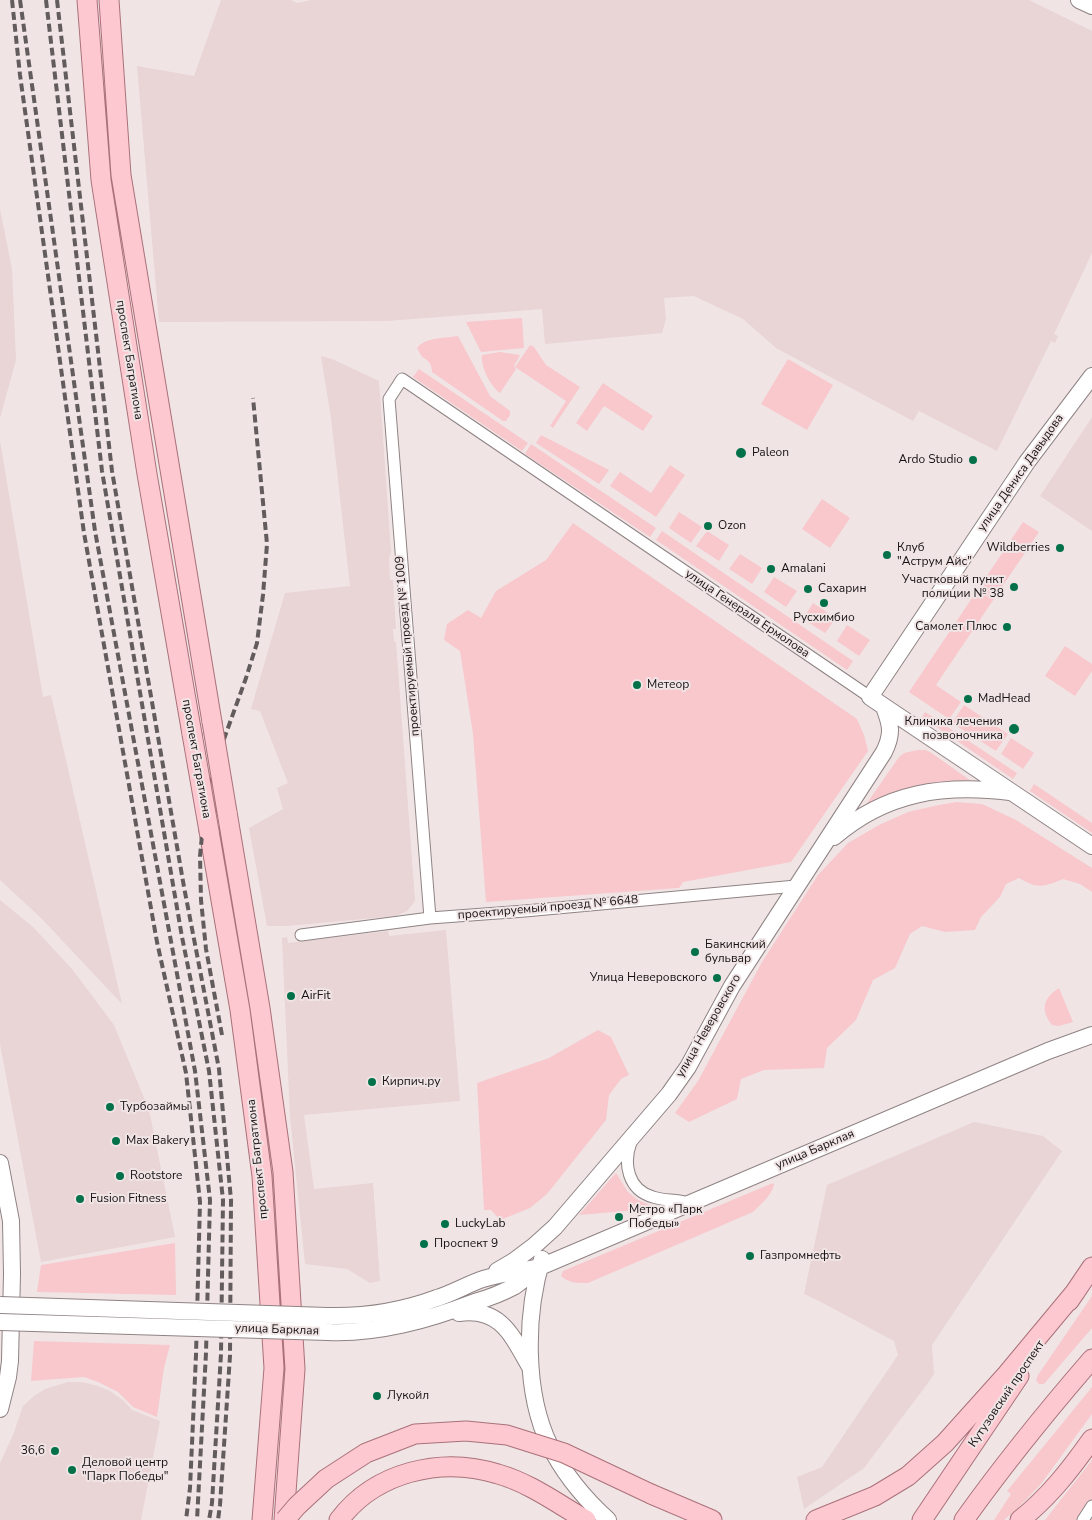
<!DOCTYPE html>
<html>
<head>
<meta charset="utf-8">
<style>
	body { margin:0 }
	canvas { display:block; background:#f0e4e5 }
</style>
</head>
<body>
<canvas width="1092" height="1520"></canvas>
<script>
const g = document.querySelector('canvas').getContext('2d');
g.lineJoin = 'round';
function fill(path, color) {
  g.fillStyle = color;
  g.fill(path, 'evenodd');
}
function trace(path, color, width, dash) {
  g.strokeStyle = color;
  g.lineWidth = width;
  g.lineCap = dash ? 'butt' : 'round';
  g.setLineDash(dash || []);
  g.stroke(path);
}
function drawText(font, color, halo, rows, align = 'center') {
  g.font = font + ' "Nunito Sans",sans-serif';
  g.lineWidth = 4;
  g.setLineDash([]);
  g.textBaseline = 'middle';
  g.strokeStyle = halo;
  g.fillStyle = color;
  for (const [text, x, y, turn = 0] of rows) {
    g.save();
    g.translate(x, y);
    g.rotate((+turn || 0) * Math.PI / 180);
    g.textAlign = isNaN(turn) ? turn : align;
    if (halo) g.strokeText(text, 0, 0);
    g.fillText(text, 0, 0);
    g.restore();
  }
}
fill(new Path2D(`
	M221,0H291L297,3L311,0H1029L1092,31V253L1054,334L1058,336L1055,343L1051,341L997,451L919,411L913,421L776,348L743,319L694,296L664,298L666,319L662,333L545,344L542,309L387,321L159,322L137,66L194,76Z
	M0,209L12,269L16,360L0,418Z
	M321,356L332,359L379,381L391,552L389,558L390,580H393L396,629H393L394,641L396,642L415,901L407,911L396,916L286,926H267L249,828L283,809L277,788L288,783L260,711L251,709L285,593L350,586L331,418Z
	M1092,417V531L1040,496Z
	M0,441L43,697L51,695L122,1004L41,918L0,880Z
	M0,900L33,927L72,969L114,1025L149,1110L175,1237L41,1262L0,1044Z
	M446,930L460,1101L304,1115L314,1189L373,1183L380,1281L370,1283L347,1269L305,1264L290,1116L282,938L287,937L288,943L388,931L389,936Z
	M974,1122L1043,1136L1062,1151L932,1345L934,1374L928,1383L864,1468L804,1509L797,1477L822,1467L898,1355L894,1341L819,1301L804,1294L827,1185Z
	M68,1382H82L98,1386L110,1391L124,1401L132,1410L160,1421L141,1520H0V1463L13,1435L23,1406L34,1396L45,1389Z`), '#e9d4d6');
fill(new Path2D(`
	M522,318L524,348L481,352L466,322Z
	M458,336L490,396L510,411V415L506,421H503L432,372C432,365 429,360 422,357L417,348C425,337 446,338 458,336Z
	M530,345L534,347L546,365L580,387L553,428L550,426L566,401L515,367Z
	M500,352L520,355L514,366L516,369L500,393C491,387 480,366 482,355Z
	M788,359L833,385L807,430L761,404Z
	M419,369L528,443L522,451L413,377Z
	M603,383L653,416L643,431L604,406L587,431L576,423Z
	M541,435L609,470L599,484L536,443Z
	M531,444L656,528L650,537L525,454Z
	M670,465L685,475L656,517L610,486L620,472L651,493Z
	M822,499L850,518L830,548L802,529Z
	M679,512L702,527L691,543L669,528Z
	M1023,522L1039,532L936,685L961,702L949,719L909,692Z
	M573,523L857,719L864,735L868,751L791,862L683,882L679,888L486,902L473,734L460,651L444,640L447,624L468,610L481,618L496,591L546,560Z
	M662,531L853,661L847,670L656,540Z
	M707,531L729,545L719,561L696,546Z
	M740,554L762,568L752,584L729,569Z
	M774,577L797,591L786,607L764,592Z
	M813,603L836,618L825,633L803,619Z
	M847,625L870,640L859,656L837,641Z
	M1065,646L1092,664V671L1075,696L1045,676Z
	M964,705L1008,734L996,751L952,723Z
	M925,712L1017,773L1013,779L922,717Z
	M1011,738L1034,753L1023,769L1001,754Z
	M918,750H925L930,752L974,783C960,783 945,782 931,783C908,786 886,797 865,806L899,757L904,753Z
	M1034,784L1092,823V833L1030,791Z
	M956,802L982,804L1016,820L1092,868V892L1080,884L1063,879C1044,887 1037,889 1019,878L1006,884L1000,897L981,917L975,930L945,932L922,926L910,934L895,968L873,980L856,1020L827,1048L824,1068L764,1070L741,1079L737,1099L689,1122L675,1113L698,1081L762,962L818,875L848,843L879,825L908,812L934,806Z
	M1059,988L1073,1022L1059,1026L1052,1025C1040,1010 1043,998 1059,988Z
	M598,1030L611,1037L629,1075L621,1079L609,1095L606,1120L547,1194L530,1208L500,1220L491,1210H484L477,1083L549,1058Z
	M616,1173L628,1192L638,1200L650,1205L626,1211L579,1215Z
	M773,1183L774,1185C771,1196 761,1204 753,1212L588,1283C578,1283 568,1283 561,1276L563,1271Z
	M175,1243L176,1295L37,1292L41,1265Z
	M1092,1296V1328L1044,1384H1039L1036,1380L1038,1375Z
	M34,1341L170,1345L164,1368L157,1417L133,1407L118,1392L98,1382L84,1377L31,1381Z
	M1092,1387V1414L1041,1484L1016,1510L1004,1520H994L1011,1494L1007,1491Z
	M1092,1460V1520H1045Z`), '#f8c8cd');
const street = new Path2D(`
	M430,918L389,399L402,379L870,697
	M301,935L430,918L525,911L796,886
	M631,1142C623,1164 628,1190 653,1197C664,1201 676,1199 688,1203
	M1083,1520L1092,1506`);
const secondary = new Path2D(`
	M1079,0L1092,6
	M1092,376L1027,462L870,697L1092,846
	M834,837C886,792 943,784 1010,792
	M0,1163L11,1221L12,1274L10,1361L8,1377L0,1409
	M542,1259C525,1315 524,1393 550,1446C564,1474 585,1499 608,1520
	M497,1271L514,1261L534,1246L555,1227L669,1094L688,1067L732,986L884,752C893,734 891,725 884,707
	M459,1313C501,1307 512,1336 530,1367
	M327,1316C364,1317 402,1311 437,1298C453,1293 468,1284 483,1279C502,1273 521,1271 540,1267L1048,1051L1092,1035
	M328,1332C379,1334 428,1320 475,1302C489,1298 502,1293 515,1286C522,1281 529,1275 536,1270`);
const primary = new Path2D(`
	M87,0L101,180L147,474L192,734
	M109,0L121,175L212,722
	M227,812L260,1008L283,1172L295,1369L284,1520
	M209,831L240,1010L262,1176L274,1368L262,1520
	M1069,1301L1092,1267
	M651,1494L712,1520
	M339,1520C375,1472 441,1456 498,1474C530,1483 558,1504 586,1520
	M816,1520L875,1496L908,1476L945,1443L1007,1374L1076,1291
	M922,1520L1019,1376
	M964,1520C1004,1464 1047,1411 1092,1359
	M1020,1520C1049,1497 1070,1470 1092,1439`);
trace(street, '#8f8384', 13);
trace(secondary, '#8f8384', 18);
trace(primary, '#aa7179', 21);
trace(street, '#fff', 11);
trace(secondary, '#fff', 16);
trace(primary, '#fdc8d0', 19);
trace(new Path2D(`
	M12,0L20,75L84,533L157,942L186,1073L200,1202L196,1355L190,1488L186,1520
	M20,0L95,531L195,1071L210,1200L206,1353L197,1520
	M46,0L102,471L182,937L209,1071L223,1200L221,1354L212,1503L209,1520
	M57,0L112,471L184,887L219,1069L231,1200L230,1356L220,1505L218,1520
	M222,1035L206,949L201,900L200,856L204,815L211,775L246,678L257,643L263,595L267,544L253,398`), '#635c5d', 4, [8, 4]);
const secondaryBridge = new Path2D(`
	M0,1305L327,1316
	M0,1322L328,1332`);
const primaryBridge = new Path2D(`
	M212,722L227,812
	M192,734L209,831
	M285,1520L297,1506L326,1479L366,1453L415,1434L466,1431L507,1435L564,1453L651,1494`);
trace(secondaryBridge, '#8f8384', 18, []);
trace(primaryBridge, '#aa7179', 21, []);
trace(secondaryBridge, '#fff', 16);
trace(primaryBridge, '#fdc8d0', 19);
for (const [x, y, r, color] of [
	[741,453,6,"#02714a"],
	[973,460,5,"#02714a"],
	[708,526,5,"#02714a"],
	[1060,548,5,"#02714a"],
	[887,555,5,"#02714a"],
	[771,569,5,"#02714a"],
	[1014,587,5,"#02714a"],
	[808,589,5,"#02714a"],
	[824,603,5,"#02714a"],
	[1007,627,5,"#02714a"],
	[637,685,5,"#02714a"],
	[968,699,5,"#02714a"],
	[1014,729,6,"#02714a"],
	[695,952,5,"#02714a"],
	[717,978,5,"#02714a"],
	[291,996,5,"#02714a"],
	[372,1082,5,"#02714a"],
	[110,1107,5,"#02714a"],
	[116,1141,5,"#02714a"],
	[120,1176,5,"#02714a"],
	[80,1199,5,"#02714a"],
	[619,1217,5,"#02714a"],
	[445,1224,5,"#02714a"],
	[424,1244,5,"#02714a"],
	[750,1256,5,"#02714a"],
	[377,1396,5,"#02714a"],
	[55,1451,5,"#02714a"],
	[72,1470,5,"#02714a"]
]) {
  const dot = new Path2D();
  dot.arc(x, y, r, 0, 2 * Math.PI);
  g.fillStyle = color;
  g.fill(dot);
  trace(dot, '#f0e4e5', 2);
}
drawText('12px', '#151112', '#f0e4e5', [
	["проспект Багратиона",129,360,81],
	["улица Дениса Давыдова",1021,473,-55],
	["улица Генерала Ермолова",747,614,34],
	["проектируемый проезд № 1009",408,646,-95],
	["проспект Багратиона",196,759,80],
	["проектируемый проезд № 6648",548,908,-5],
	["улица Неверовского",709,1026,-60],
	["улица Барклая",815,1150,-23],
	["проспект Багратиона",258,1159,-96],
	["улица Барклая",277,1330,2],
	["Кутузовский проспект",1007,1394,-56]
]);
drawText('12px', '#151112', '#f0e4e5', [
	["Paleon",752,453],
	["Ardo Studio",963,460,"right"],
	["Ozon",718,526],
	["Клуб",897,548],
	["\"Аструм Айс\"",897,562],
	["Wildberries",1050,548,"right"],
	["Amalani",781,569],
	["Участковый пункт",1004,580,"right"],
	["полиции № 38",1004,594,"right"],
	["Сахарин",818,589],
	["Русхимбио",824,618,"center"],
	["Самолет Плюс",997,627,"right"],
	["Метеор",647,685],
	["MadHead",978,699],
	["Клиника лечения",1003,722,"right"],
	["позвоночника",1003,736,"right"],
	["Бакинский",705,945],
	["бульвар",705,959],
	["Улица Неверовского",707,978,"right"],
	["AirFit",301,996],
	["Кирпич.ру",382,1082],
	["Турбозаймы",120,1107],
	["Max Bakery",126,1141],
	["Rootstore",130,1176],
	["Fusion Fitness",90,1199],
	["Метро «Парк",629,1210],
	["Победы»",629,1224],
	["LuckyLab",455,1224],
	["Проспект 9",434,1244],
	["Газпромнефть",760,1256],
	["Лукойл",387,1396],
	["36,6",45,1451,"right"],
	["Деловой центр",82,1463],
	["\"Парк Победы\"",82,1477]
], 'left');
</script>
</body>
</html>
